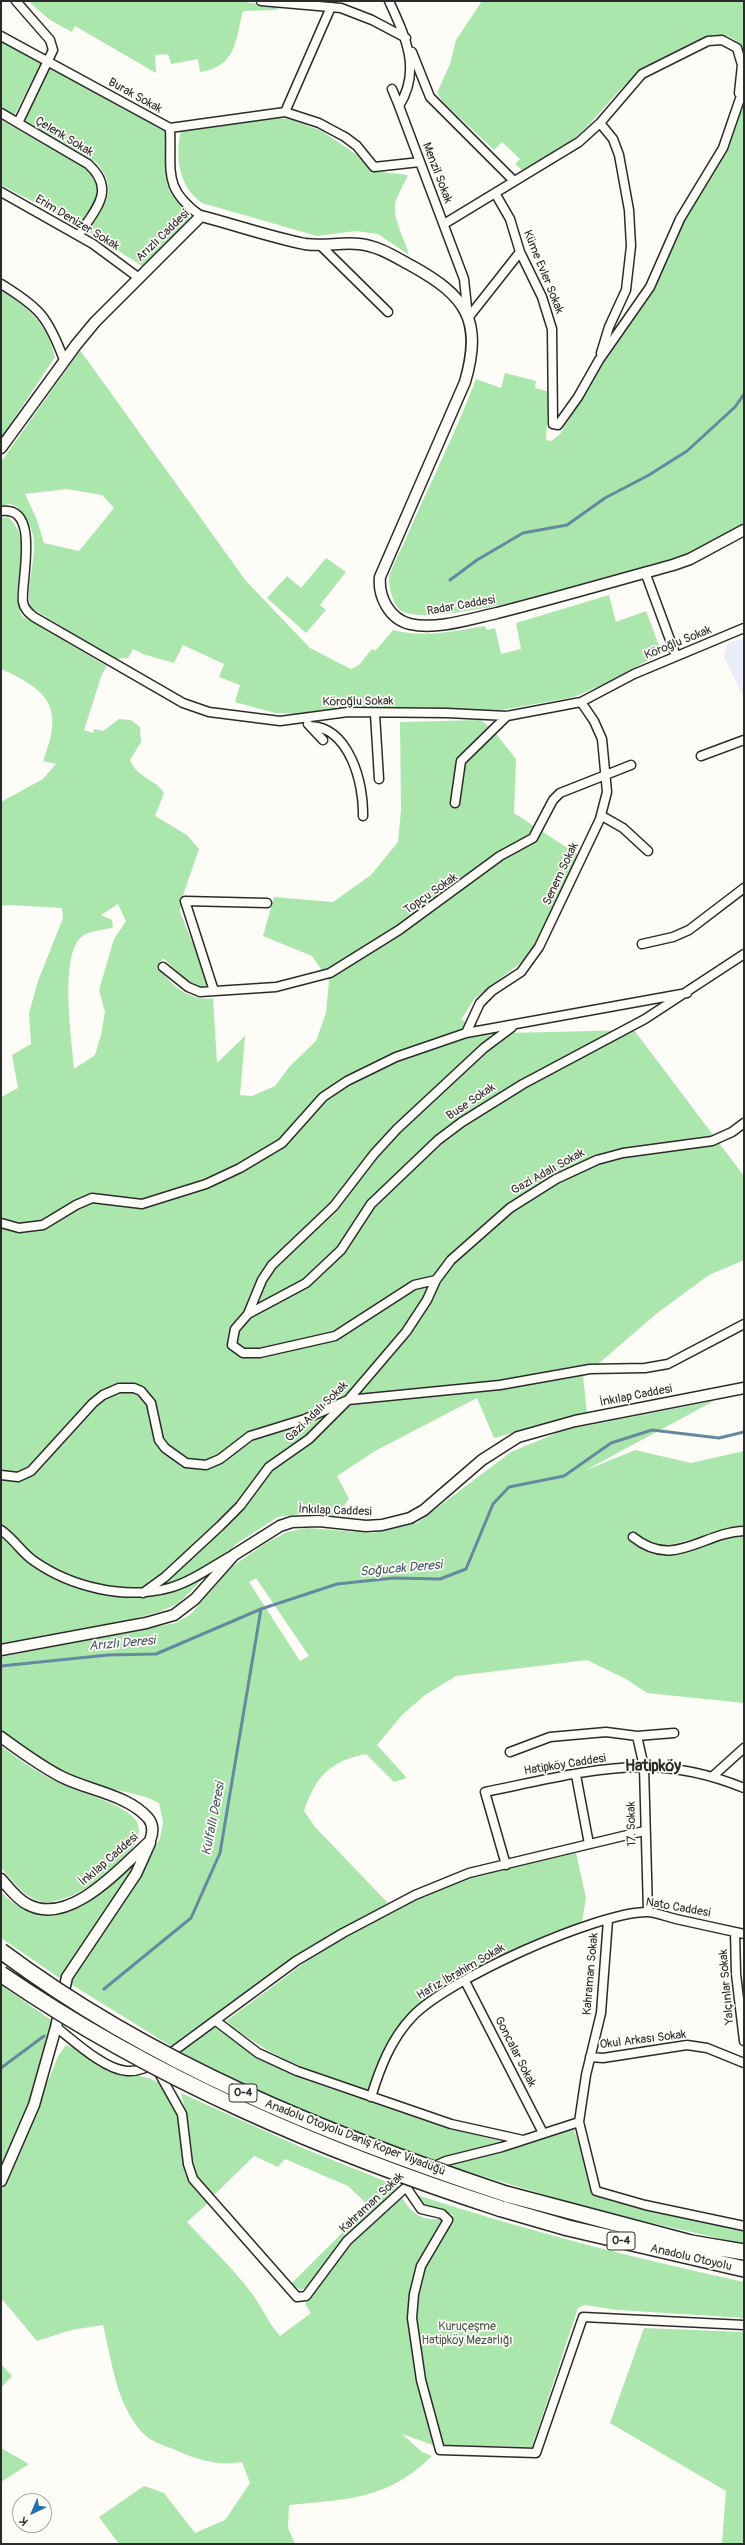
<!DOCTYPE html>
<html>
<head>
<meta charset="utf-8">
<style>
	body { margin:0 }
	#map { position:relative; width:745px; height:2545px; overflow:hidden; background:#fdfcf7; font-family:Pangolin,sans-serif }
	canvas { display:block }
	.frame { position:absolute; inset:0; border:2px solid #2b2b2b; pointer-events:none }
	.north { position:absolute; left:12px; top:2493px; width:40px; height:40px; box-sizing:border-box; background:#fdfcf7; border:1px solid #a9a8a5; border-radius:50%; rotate:224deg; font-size:11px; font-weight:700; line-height:16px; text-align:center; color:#2b2b2b }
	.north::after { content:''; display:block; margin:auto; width:14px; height:18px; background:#1f6fb2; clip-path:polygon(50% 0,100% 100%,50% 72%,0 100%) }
</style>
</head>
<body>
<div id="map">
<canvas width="745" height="2545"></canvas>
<div class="frame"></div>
<div class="north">K</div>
</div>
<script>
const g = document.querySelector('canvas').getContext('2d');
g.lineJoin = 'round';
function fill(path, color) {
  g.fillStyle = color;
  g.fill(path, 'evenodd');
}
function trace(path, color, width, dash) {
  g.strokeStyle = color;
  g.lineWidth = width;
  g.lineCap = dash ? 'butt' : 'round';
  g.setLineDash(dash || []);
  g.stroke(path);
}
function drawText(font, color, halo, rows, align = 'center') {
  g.font = font + ' Pangolin,sans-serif';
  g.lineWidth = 3.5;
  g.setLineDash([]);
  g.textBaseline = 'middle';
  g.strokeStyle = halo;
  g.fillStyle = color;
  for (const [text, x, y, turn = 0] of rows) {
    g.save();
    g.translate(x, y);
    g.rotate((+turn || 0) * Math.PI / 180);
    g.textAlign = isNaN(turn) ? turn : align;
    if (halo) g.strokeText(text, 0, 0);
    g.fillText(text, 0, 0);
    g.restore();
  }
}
fill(new Path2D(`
	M744,637V698L724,657L727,644Z`), '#eaecf7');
fill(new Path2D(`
	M28,1H237L280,7L276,10L243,11C235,41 237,66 200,72L198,59L171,64L168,54L155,55L156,73L75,26L72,32L50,20Z
	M482,1H744V52C728,17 689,45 668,57C659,62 647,67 639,73C612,93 594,125 567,144C553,154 537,163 522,170L515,164L520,159L502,142L494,150L443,102L437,93L450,64L456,40Z
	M1,40L41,63L14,116L1,109Z
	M49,66L165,130L169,190C174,201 186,208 190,220L142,266L87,231C104,206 120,192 97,163L24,121Z
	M744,102V524C724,534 704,547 684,555C645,570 428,633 400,610C393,604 389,588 389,579C390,569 403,547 407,536C430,483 456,432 476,379L501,388L505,373L536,381L535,388L549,392L546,440L551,441L560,434L607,356L647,301L685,218L721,159Z
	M278,118L289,119L322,131L360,157L373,171L408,175C404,184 397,195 395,204C393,221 405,239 409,255L378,234L356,231L317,236L202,203C178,186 175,157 181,130Z
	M1,120L89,170C108,192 92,206 80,226L1,185Z
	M1,290C28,307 47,324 55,357L1,438Z
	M80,350L246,581L310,648L351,669L359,665L372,649L375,651L393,630C424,638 455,631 485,626L487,630L495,628L501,654L521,649L516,623L609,595L616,622L646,611L662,653L604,684L574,697L496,711L346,708L297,714L275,713L235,702L240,685L219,677L224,664L183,645L174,663L143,654L133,649L128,658L114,659L30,607C26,585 35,564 34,542C34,531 23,506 10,504C8,504 4,505 1,506V462ZM67,489L102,495L114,508L79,551L44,543L37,520L25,494Z
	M8,517C38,544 7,585 22,616L107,666L102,674L84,730L93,733L94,729L103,731L119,719L131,720L140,727L141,742L130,760C138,779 156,779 164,793L155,816L187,835L199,849L182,898L180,912L200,961L207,985L201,989L185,979L163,958L159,965C167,985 192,1002 213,998L217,1063L245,1036L240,1095L252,1096L275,1086L290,1066L316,1041L326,1013L329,981L312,956L263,936L274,897L333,902L371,875L398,842L401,810L400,722L481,720L493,730L516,759L514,813L578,855L547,921L530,953L518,965L475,998L461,1020L507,1033L634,1030L744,1176V1260L709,1275L656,1314L583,1377L587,1412L494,1438L477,1398L375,1451L337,1476L349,1499L336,1516L310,1513L278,1517L236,1544L185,1597L177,1604L159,1612L121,1622L1,1645V1097L18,1088L12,1055L31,1044L29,1013L38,981L63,918L62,908L9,905L1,906V802L43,779L56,764L43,761C64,708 50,691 1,669V518ZM118,904L126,921L114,939L99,990L105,1012L101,1035L95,1055L74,1069C72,1039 59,958 81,937C89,930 104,931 113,927L112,920L101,915Z
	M326,558L346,572L320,605L326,610L306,633L267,598L287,576L301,588Z
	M714,1401L584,1471L635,1450L691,1463L744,1451V1526L666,1546C652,1546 645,1544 636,1534L631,1539L647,1551L663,1553L744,1534V1703L647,1693L626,1679L587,1660L456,1676L425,1695L402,1715L377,1745L407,1778L394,1782L366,1754C330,1761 315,1777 304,1811L315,1827L388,1903L302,1952L171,2046L69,1983L139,1880L160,1838L163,1822L159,1803C137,1791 110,1791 85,1783C55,1774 27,1751 1,1733V1657L175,1623L190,1615L233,1566L266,1543L287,1532L307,1528L372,1533L417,1523L511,1452L564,1430ZM256,1578L309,1656L300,1661L249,1582Z
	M1,1746C16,1757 32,1769 49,1778C70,1789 119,1802 134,1818C161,1848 70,1907 43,1902C25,1899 12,1880 1,1868Z
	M576,1853L586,1898L582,1922L497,1958L459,1980L413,2010L401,2026L370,2091C313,2072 273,2060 226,2021L319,1952L428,1894L472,1877Z
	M132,1867L134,1870L61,1979L1,1938V1892C25,1918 62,1922 91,1900C104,1890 117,1874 132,1867Z
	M1,1985L51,2020C48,2074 21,2123 1,2173Z
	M214,2027L258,2058L305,2080L448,2128L505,2142L432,2161L323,2119L219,2072L181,2052Z
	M66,2045C82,2049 95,2064 111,2070C128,2077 148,2073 163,2086C187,2108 180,2145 186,2173C189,2186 199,2194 208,2203L187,2222C209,2246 234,2269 253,2295C263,2309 269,2324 280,2336L311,2313L305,2304L352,2240L401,2196C414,2219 429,2224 454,2215L424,2205L417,2195C524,2230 634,2258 744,2282V2318L618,2310L585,2305L578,2308L532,2447L433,2445L402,2434L422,2452L432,2456C387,2500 348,2499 289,2505L288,2528L295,2544H119L99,2517L144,2486L164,2493L195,2533L225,2520L250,2483L242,2462C220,2466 201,2461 180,2452C170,2447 156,2444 147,2437C117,2410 112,2362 103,2325L71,2330L37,2341L1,2298V2191L18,2155L58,2056Z
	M181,2093L305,2149L400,2187L358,2226L311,2285L301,2290L291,2284L369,2206L348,2186L285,2159L278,2167L254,2156L213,2196L198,2178L194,2168L189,2126Z
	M572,2128C578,2133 590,2183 594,2196L744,2231V2244L599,2211L445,2165Z
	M644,2328L744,2332V2544H722L726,2491L610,2423Z
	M1,2364L12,2376L1,2388Z
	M1,2448L29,2464L1,2482Z`), '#abe7ad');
trace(new Path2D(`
	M450,580L477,560L523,533L567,525L605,498L649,475L687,451L735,407L744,394
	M1,1666L108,1655L156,1654L261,1609L337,1584L394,1578L440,1579L466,1569L493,1504L509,1487L564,1476L611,1443L652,1430L719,1438L744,1432
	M104,1989L191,1918L220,1853L261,1609
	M1,2068L44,2036`), '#66899f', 3);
const minor = new Path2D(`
	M261,1L341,8L372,20L406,38
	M389,1C405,36 422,70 399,106L464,279L468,317
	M1,36L170,128C172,172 162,188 201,216
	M412,52L430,97L514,181
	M392,89L399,106
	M285,112L331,7
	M1,113L18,123L53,50L50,40L16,1
	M18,123L88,164C117,190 95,209 79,235
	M600,123L613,139L619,155L629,210L631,246L626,290L609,327L601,353
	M170,128L285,112L319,123L345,137L357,146L374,167L420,162
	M1,192L93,244L139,278
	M495,193L510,219L520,252L542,297L552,329L553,422V424L558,425L578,397L599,360L650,287L680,219L723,148L744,87
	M444,224L579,142L600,123L642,74L708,41L722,40L737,48L742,65L739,93
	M320,245L388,312
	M1,284C40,308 48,317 64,360
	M468,318L520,252
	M1,511C42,505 20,584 23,602C24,609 29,613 34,617L183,703L209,712L280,721L348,712L447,713L507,716L581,702L634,674L744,628
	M645,572L676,656
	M375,714L379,779
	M308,724L323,740
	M310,726C349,727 364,783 363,816
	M701,756L744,740
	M455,803L461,761L507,716
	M602,816L623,828L648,851
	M642,944L673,937L689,930L744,888
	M163,967L188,987L200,992L276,987L330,973L399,930L500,856L533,838L553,800L560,793L631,765
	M214,991L185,901L267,903
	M466,1033L480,1003L492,991L521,972L539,947L600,819L607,792L602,739L594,721L581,702
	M1,1223L19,1228L43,1225L76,1205L92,1198L142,1204L206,1184L240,1168L282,1143L323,1097L347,1081L396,1057L466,1033L687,993
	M436,1280L414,1285L335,1336L260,1353H243L232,1345L235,1329L248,1314L262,1280L272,1265L334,1206L374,1154L397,1129L484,1048L512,1027
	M248,1314L306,1283L341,1250L371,1204L438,1140L462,1122L523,1084L645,1019L744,954
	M1,1475L18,1477L31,1471L93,1403L103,1395L119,1388H134L141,1391L151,1403L159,1440L165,1448L186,1463L206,1465L220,1459L250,1436L305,1419L348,1400L500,1385L590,1369L645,1368L668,1364L744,1324
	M1,1530C14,1539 22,1553 34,1561C71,1587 125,1600 169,1588C191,1582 211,1567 231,1556
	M633,1537C674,1570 703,1532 744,1531
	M143,1593L165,1577L220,1526L240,1506L269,1467L309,1439L348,1400L406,1332L427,1300L436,1280L451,1260L510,1208L556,1179L597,1160L623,1153L712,1141L732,1132L744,1123
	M637,1736L644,1767L648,1912
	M510,1752L550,1737L606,1732L637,1736L674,1733
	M576,1775L589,1844
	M713,1776L744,1748
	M506,1865L485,1792C535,1782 592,1767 644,1767C678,1767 712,1775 744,1788
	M735,1932L736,1974L744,2041
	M465,1981L543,2133
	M216,2021L258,2053L297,2071L451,2124L523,2140
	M56,2027C74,2041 105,2070 127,2071C139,2072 150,2066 160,2061L296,1961L343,1933L415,1895L469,1873L644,1831
	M590,2057L603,2058L687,2045L707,2048L744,2063
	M158,2071L182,2114L188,2164L193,2179L297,2297L306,2296L347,2241L416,2178
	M371,2097C380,2068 391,2039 412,2017C446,1980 597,1912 647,1912C656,1912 667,1917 676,1919C699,1924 721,1929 744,1934
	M579,2122L596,2191L645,2205L744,2226
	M430,2168L446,2161L502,2147L579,2122L586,2075L601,2013L608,1920
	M406,2187L421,2209L442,2214L448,2220L421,2266L414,2294L412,2318L421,2380L440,2450L536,2453L583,2317L744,2325`);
const tertiary = new Path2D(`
	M1,448L76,345L95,322L201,216C236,225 270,237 305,244C323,247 341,242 359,244C379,246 395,257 412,266C466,296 483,320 465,382L380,577C378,596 389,619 410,624C437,630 470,619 497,613C556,598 614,581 673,565L690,559L744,530
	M1,1650L146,1623L174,1615L195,1599L234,1555L280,1526L292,1522L319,1521L366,1526L382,1525L410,1518L424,1510L482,1460L518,1437L575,1421L744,1388
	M1,1737C20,1751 39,1765 60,1776C86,1790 127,1794 148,1818C154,1825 153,1833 150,1841C122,1866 70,1928 27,1904C17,1899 9,1888 1,1879
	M1,2181L34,2105L56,2027L67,1977L136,1874L150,1843`);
const motorway = new Path2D(`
	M506,2194L691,2243L744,2252
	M499,2208L568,2228L744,2269`);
trace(minor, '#2b2b2b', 11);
trace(tertiary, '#2b2b2b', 13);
trace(motorway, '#2b2b2b', 18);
trace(minor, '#fdfcf7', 8);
trace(tertiary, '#fdfcf7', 10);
trace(motorway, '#fdfcf7', 15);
const motorwayBridge = new Path2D(`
	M1,1951C152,2064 328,2135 506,2194
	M1,1974C154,2079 323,2151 499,2208`);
trace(motorwayBridge, '#2b2b2b', 18, []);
trace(motorwayBridge, '#fdfcf7', 15);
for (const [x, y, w] of [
	[243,2093,28],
	[621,2241,28]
]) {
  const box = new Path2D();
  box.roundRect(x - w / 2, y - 9, w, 18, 3);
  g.fillStyle = '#fdfcf7';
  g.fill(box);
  trace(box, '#2b2b2b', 1);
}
drawText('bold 11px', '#2b2b2b', null, [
	["O-4",243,2093],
	["O-4",621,2241]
]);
drawText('12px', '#2b2b2b', '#fdfcf7', [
	["Burak Sokak",135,96,29],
	["Çelenk Sokak",64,137,31],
	["Menzil Sokak",437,173,69],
	["Erim Denizer Sokak",77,223,31],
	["Arızlı Caddesi",163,236,-44],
	["Küme Evler Sokak",543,272,68],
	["Radar Caddesi",461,606,-10],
	["Köroğlu Sokak",678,643,-22],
	["Köroğlu Sokak",358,702,-1],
	["Senem Sokak",561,874,-65],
	["Topçu Sokak",431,894,-35],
	["Buse Sokak",471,1102,-34],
	["Gazi Adalı Sokak",548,1172,-29],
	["İnkılap Caddesi",636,1396,-11],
	["Gazi Adalı Sokak",317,1412,-44],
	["İnkılap Caddesi",335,1511,2],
	["Hatipköy Caddesi",565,1765,-9],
	["17. Sokak",632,1824,-91],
	["İnkılap Caddesi",109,1860,-41],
	["Nato Caddesi",678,1908,10],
	["Hafız İbrahim Sokak",461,1972,-30],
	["Kahraman Sokak",591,1974,-85],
	["Yalçınlar Sokak",727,1987,-95],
	["Okul Arkası Sokak",643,2040,-7],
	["Goncalar Sokak",515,2052,63],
	["Anadolu Otoyolu Daniş Koper Viyadüğü",355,2138,21],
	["Kahraman Sokak",372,2203,-43],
	["Anadolu Otoyolu",691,2258,13]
]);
drawText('12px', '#4b5a4c', '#fdfcf7', [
	["Kuruçeşme",467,2327],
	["Hatipköy Mezarlığı",467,2341]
]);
drawText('italic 13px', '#485a65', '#fdfcf7', [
	["Soğucak Deresi",401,1569,-5],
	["Arızlı Deresi",122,1644,-5],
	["Kulfallı Deresi",214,1819,-79]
]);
drawText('bold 16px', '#2b2b2b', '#fdfcf7', [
	["Hatipköy",653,1767]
]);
</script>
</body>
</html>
